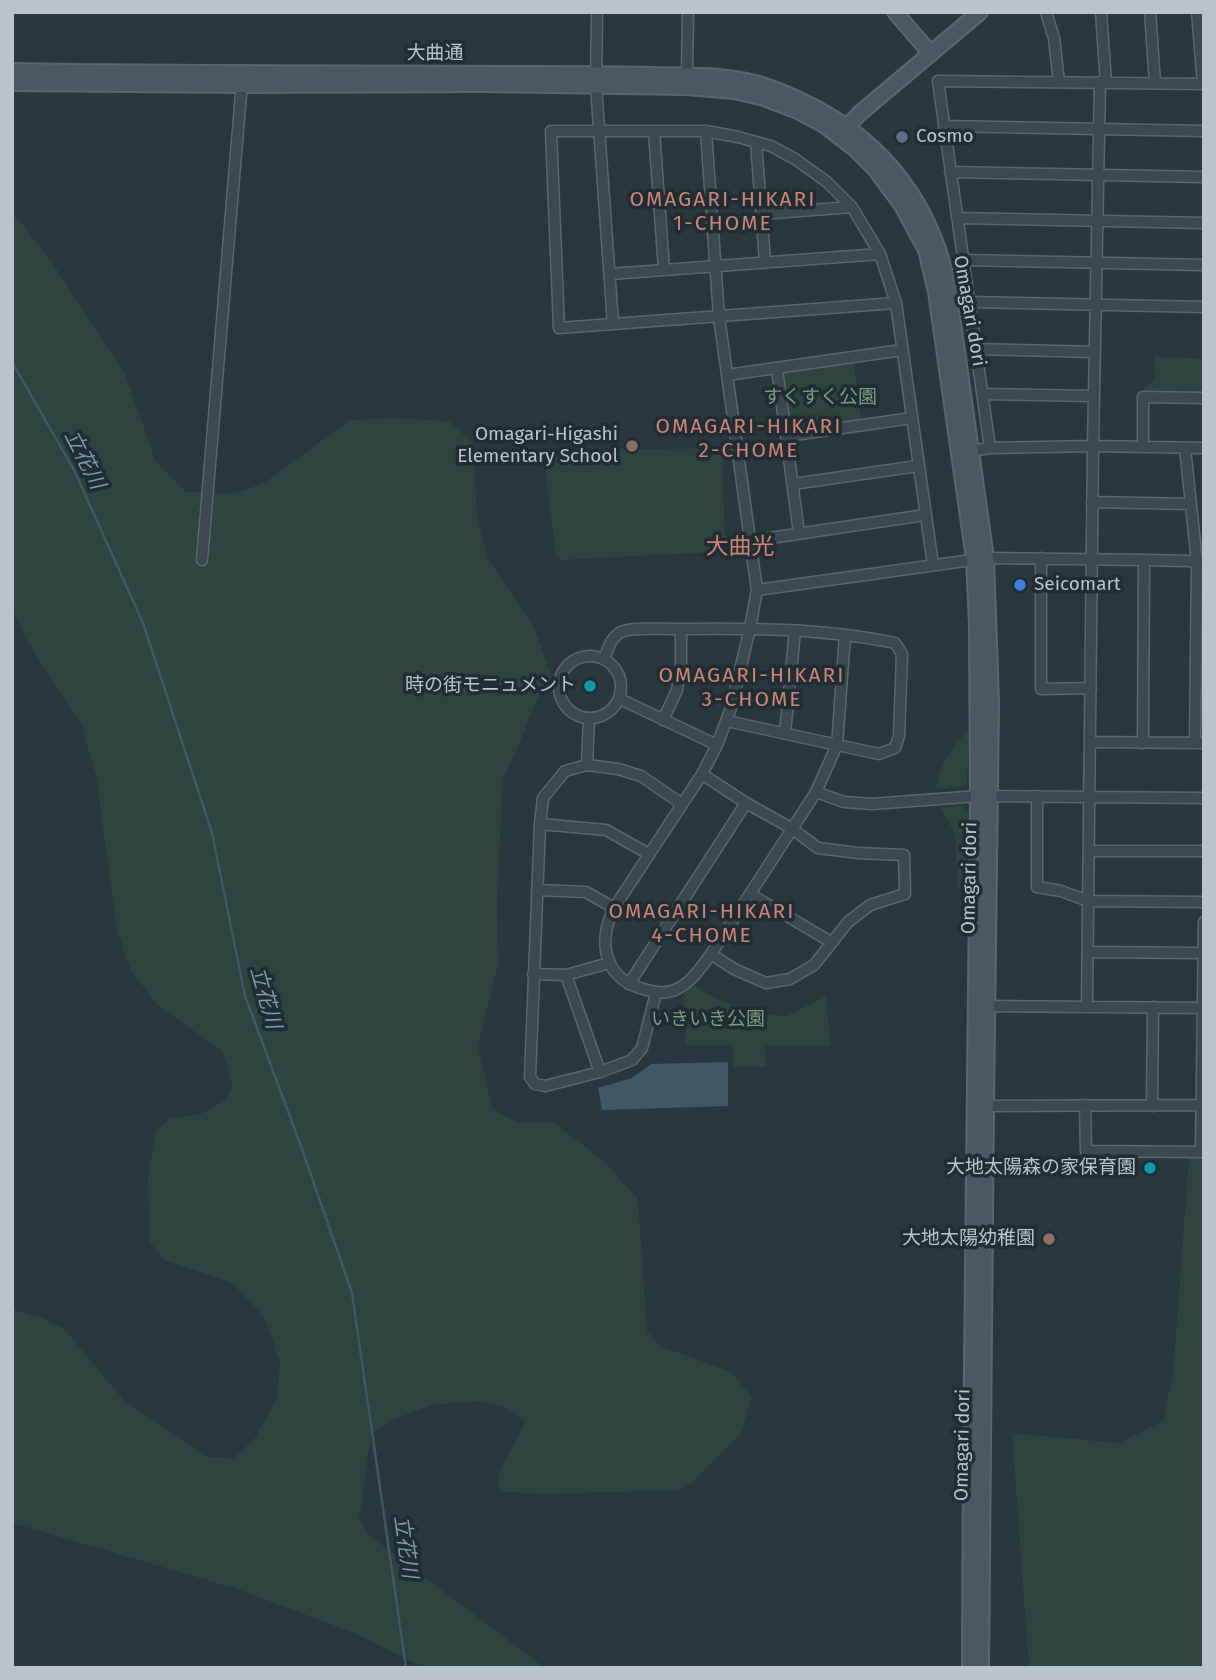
<!DOCTYPE html>
<html>
<head>
<meta charset="utf-8">
<style>
	body { margin:0 }
	#map { position:relative; width:1216px; height:1680px; overflow:hidden; background:#29373f; font-family:"Fira Sans",sans-serif }
	canvas { display:block }
	.frame { position:absolute; inset:0; border:14px solid #b9c3c9; pointer-events:none }
</style>
</head>
<body>
<div id="map">
<canvas width="1216" height="1680"></canvas>
<div class="frame"></div>
</div>
<script>
const g = document.querySelector('canvas').getContext('2d');
g.lineJoin = 'round';
function fill(path, color) {
  g.fillStyle = color;
  g.fill(path, 'evenodd');
}
function trace(path, color, width, dash) {
  g.strokeStyle = color;
  g.lineWidth = width;
  g.lineCap = dash ? 'butt' : 'round';
  g.setLineDash(dash || []);
  g.stroke(path);
}
function drawText(font, color, halo, rows, align = 'center') {
  g.font = font + ' "Fira Sans","Noto Sans JP",sans-serif';
  g.lineWidth = 7;
  g.setLineDash([]);
  g.textBaseline = 'middle';
  g.strokeStyle = halo;
  g.fillStyle = color;
  for (const [text, x, y, turn = 0] of rows) {
    g.save();
    g.translate(x, y);
    g.rotate((+turn || 0) * Math.PI / 180);
    g.textAlign = isNaN(turn) ? turn : align;
    if (halo) g.strokeText(text, 0, 0);
    g.fillText(text, 0, 0);
    g.restore();
  }
}
fill(new Path2D(`
	M12,211L54,265L125,374L156,462L186,492L236,493L264,483L350,420L395,418L449,421L473,443L477,516L488,559L534,627L552,678L535,702L522,737L503,780L497,900L498,966L478,1045L492,1109L517,1122H553L604,1161L638,1199L647,1331L660,1346L730,1371L752,1397L741,1434L692,1483L679,1490L549,1494L505,1492L498,1486L499,1472L526,1421L504,1407L481,1401L432,1405L392,1420L372,1434C366,1462 365,1490 359,1518L369,1535L545,1668H419L418,1665L359,1635L234,1588L12,1523V1309L45,1319L64,1329L125,1401L205,1456L233,1459L255,1438L277,1398L280,1362L265,1318L232,1283L165,1261L149,1241L148,1176L156,1131L170,1118L200,1114L226,1100L233,1085L222,1051L157,1005L130,969L117,929L96,776L81,724L25,638L12,608Z
	M1154,356L1204,359V397L1139,394L1155,379Z
	M853,359L862,425L787,436L777,369Z
	M722,448L725,543L715,552L562,560L556,555L543,450Z
	M969,730L967,782L963,787L936,789C940,765 951,746 969,730Z
	M962,806L968,811L966,887H958L955,834L941,808Z
	M693,984L707,994L750,1013L773,1015L786,1016L826,996L831,1046H765L766,1067H734L732,1045H686L684,994Z
	M1189,1157L1204,1158V1668H1029L1012,1433L1119,1443L1163,1421L1173,1373Z`), '#2d443f');
fill(new Path2D(`
	M728,1062V1106L602,1110L598,1088L632,1078L651,1064Z`), '#405866');
trace(new Path2D(`
	M12,362L74,470L143,623L212,833L245,996L302,1149L352,1293L406,1668`), '#405866', 2.5);
const street = new Path2D(`
	M597,12L596,86L613,324
	M1046,12L1054,38L1059,82
	M1101,12L1106,83
	M1150,12L1155,82
	M1197,12L1203,84
	M687,75L688,12
	M944,126L1204,131
	M654,131L664,269
	M706,131L719,317L757,590L750,628L731,708L717,745L702,774L614,908C598,941 603,976 640,988C653,992 665,995 677,989C692,982 701,967 711,954L816,792L837,745L845,636
	M756,142L765,262
	M950,172L1204,177
	M761,214L852,207
	M957,218L1204,223
	M963,260L1204,265
	M610,274L880,254
	M970,302L1204,307
	M896,303L559,328L551,131H706L738,137L771,146L795,159L827,182L852,207L880,254L896,303L933,565
	M975,349L1095,352
	M777,369L799,533
	M727,375L902,350
	M982,394L1093,396
	M787,436L912,418
	M1143,447V397L1204,398
	M990,448L938,81L1204,84
	M1185,448L1197,562L1195,743
	M972,451L990,448L1093,446L1204,448
	M793,484L918,466
	M1092,502L1191,504
	M750,541L925,515
	M1041,558V689L1091,688
	M202,560L242,82
	M757,590L986,558L1144,560L1188,561L1204,563
	M559 687a31 31 0 1 1 62 0a31 31 0 1 1-62 0Z
	M604,659C608,649 611,637 621,632C631,627 662,629 675,629C748,628 823,628 895,643L902,654L899,736L895,748L879,754L727,721
	M620,699L717,745
	M663,720L677,690L681,664V629
	M785,733L795,631
	M1090,742L1204,743
	M1143,743L1144,560
	M587,765L589,718
	M702,774L746,803L791,828L818,848L858,853L904,855L905,894L870,905L848,922L814,965L790,979L766,983L734,969L711,954
	M816,792L844,802L872,804L978,796L1204,798
	M1037,796V887L1061,891L1088,901L1204,902
	M540,824L606,830L649,854
	M1089,851H1204
	M537,890L586,892L614,908
	M750,894L831,942
	M1088,952L1203,953
	M533,974L566,975L609,963
	M566,975L600,1072
	M629,984L746,803
	M656,993L642,1048L632,1060L600,1072L545,1086L535,1084L530,1077L540,824L543,798L565,771L587,765L618,769L641,776L682,804
	M983,1006L1203,1008
	M1087,1006L1093,446L1100,82
	M1085,1105L1086,1151L1201,1152L1204,922
	M983,1106L1203,1105
	M1152,1106L1153,1007`);
const secondary = new Path2D(`
	M895,12L931,54
	M12,71C185,74 358,73 531,74C572,74 612,74 653,75C691,76 732,74 768,87C846,115 907,165 936,244C941,256 943,268 947,280L986,558L991,703L986,1106L981,1668
	M12,83L242,85L484,84L687,87L735,91L764,98L798,111L824,125L854,148L875,169L901,204L926,250L936,292L974,559L977,624L978,796L971,1462L970,1668
	M841,134L859,114L980,12`);
trace(street, '#5a666c', 13);
trace(secondary, '#5a666c', 18);
trace(street, '#3c484f', 10);
trace(secondary, '#4b5861', 14);
for (const [x, y, r, color] of [
	[902,137,7,"#5c6f8a"],
	[632,446,7,"#8d6e63"],
	[1020,585,7,"#3f7fe0"],
	[590,686,7,"#0f9aa8"],
	[1150,1168,7,"#0f9aa8"],
	[1049,1239,7,"#8d6e63"]
]) {
  const dot = new Path2D();
  dot.arc(x, y, r, 0, 2 * Math.PI);
  g.fillStyle = color;
  g.fill(dot);
  trace(dot, '#212d34', 2.5);
}
drawText('19px', '#b9c3c9', '#212d34', [
	["大曲通",435,54],
	["Omagari dori",969,311,80],
	["Omagari dori",970,878,-89],
	["Omagari dori",963,1445,-89]
]);
drawText('19px', '#b9c3c9', '#212d34', [
	["Cosmo",916,137,"left"],
	["Omagari-Higashi",618,435],
	["Elementary School",618,457],
	["Seicomart",1034,585,"left"],
	["時の街モニュメント",576,686],
	["大地太陽森の家保育園",1136,1168],
	["大地太陽幼稚園",1035,1239]
], 'right');
drawText('19px', '#7a9d7a', '#212d34', [
	["すくすく公園",820,398],
	["いきいき公園",708,1020]
]);
g.letterSpacing = '2px';
drawText('21px', '#cb8572', '#212d34', [
	["OMAGARI-HIKARI",723,200],
	["1-CHOME",723,224],
	["OMAGARI-HIKARI",749,427],
	["2-CHOME",749,451],
	["OMAGARI-HIKARI",752,676],
	["3-CHOME",752,700],
	["OMAGARI-HIKARI",702,912],
	["4-CHOME",702,936]
]);
g.letterSpacing = '0px';
drawText('italic 21px', '#7d99a9', '#212d34', [
	["立花川",84,460,63],
	["立花川",265,998,74],
	["立花川",405,1547,82]
]);
drawText('23px', '#cb8572', '#212d34', [
	["大曲光",740,548]
]);
</script>
</body>
</html>
